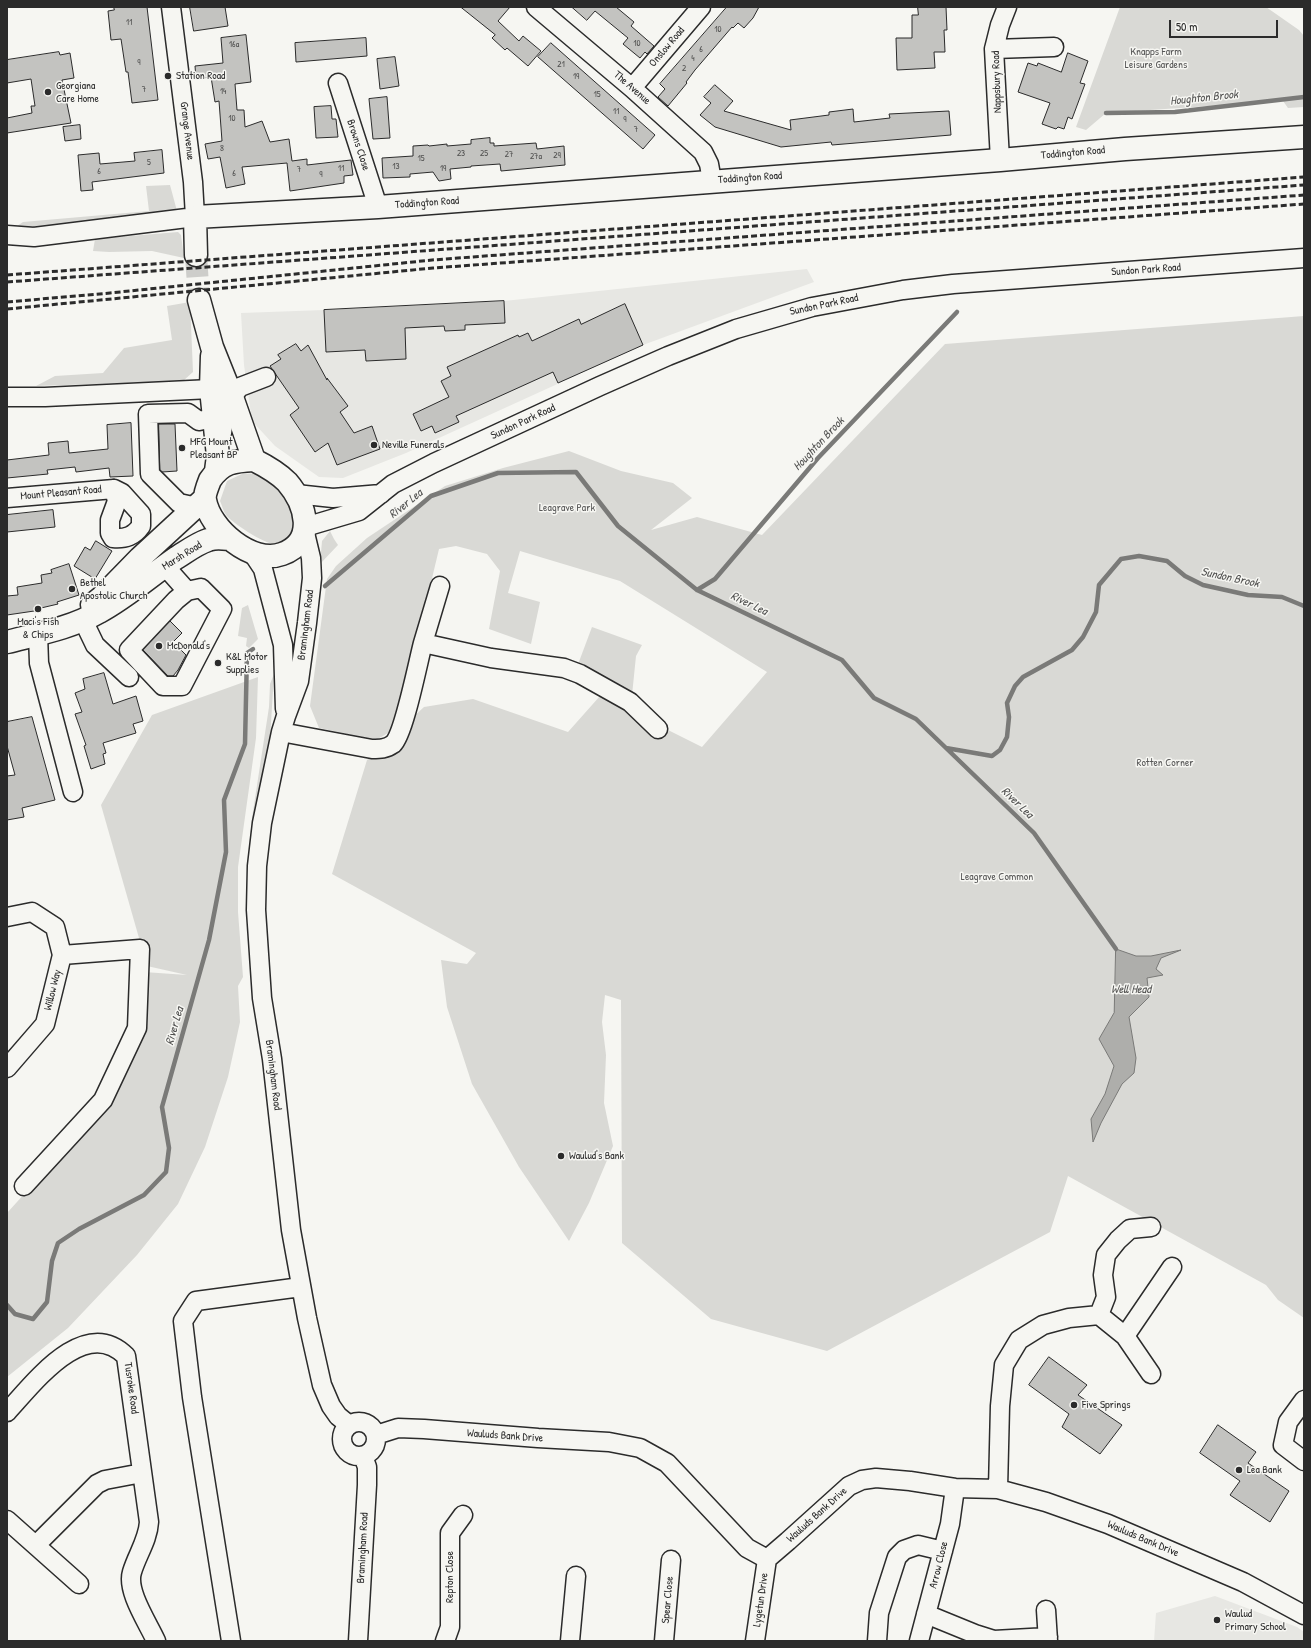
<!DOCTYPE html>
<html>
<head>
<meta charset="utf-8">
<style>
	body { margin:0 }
	#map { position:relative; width:1311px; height:1648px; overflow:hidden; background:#f6f6f2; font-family:"Patrick Hand",sans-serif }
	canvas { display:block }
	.frame { position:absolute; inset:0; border:8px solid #2b2b2b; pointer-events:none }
	.scale { position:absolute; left:1169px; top:20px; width:109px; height:18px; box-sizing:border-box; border:2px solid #2b2b2b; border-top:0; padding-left:5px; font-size:12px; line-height:14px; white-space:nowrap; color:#2b2b2b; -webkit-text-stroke:3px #f6f6f2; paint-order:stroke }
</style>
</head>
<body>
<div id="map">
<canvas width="1311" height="1648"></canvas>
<div class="frame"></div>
<div class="scale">50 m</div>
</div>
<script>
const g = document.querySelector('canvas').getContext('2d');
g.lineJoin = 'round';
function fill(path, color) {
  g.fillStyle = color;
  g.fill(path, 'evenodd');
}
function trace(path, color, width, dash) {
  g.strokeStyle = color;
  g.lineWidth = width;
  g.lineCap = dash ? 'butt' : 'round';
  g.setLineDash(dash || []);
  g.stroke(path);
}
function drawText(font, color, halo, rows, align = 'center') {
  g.font = font + ' "Patrick Hand",sans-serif';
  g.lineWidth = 3;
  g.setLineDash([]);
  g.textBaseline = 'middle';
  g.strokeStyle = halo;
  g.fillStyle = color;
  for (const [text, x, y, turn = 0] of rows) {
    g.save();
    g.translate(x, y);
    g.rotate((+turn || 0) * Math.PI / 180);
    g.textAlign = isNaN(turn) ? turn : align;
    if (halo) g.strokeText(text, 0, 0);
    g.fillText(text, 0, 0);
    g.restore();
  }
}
fill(new Path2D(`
	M807,269L814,282L643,345L406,453L343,478L319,477L275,446L252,421L244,365L241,313L324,310L504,301Z
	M1215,1596L1297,1627L1304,1632V1641H1154L1156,1613Z`), '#e7e7e3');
fill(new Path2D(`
	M1120,7H1266L1299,30L1304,36V107L1288,108L1283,101L1106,113L1086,130L1076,127Z
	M170,185L177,211L31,229L17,226L23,222L149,211L146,186Z
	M178,232L181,235L184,258L152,251L109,252L93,251L95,239Z
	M190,302L193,372L183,381L36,386L55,376L103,373L124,348L172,340L167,306Z
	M1304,316V1318L1278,1300L1266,1285L1068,1176L1050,1232L827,1351L711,1319L622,1243L621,1000L605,995L602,1022L606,1055L604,1103L613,1146L589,1203L569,1241L519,1167L472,1084L447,1007L441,960L467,964L476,953L332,874L367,760L424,707L473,699L568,732L600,696L702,747L767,672L620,581L520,551L508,593L540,602L531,644L489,629L500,571L487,554L456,546L439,549L397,725L388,733L376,740L319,728L310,706L327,579L336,566L367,538L445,486L503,468L569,451L621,471L673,483L692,498L651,530L697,517L762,535L945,344Z
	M259,473C266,478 287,492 291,498C300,514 298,541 275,544C266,545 232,523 226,515C223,511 222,505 220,501L227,481L242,474Z
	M330,531L334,539L338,545L320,564L322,541Z
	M248,605L258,639L249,648L246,646L247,638L238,636L242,608Z
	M592,627L642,645L636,656L632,695L577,667Z
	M274,674L270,739L263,778L252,976L247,912L248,858L252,818L269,707L270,684Z
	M258,677L256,738L238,867V912L243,977L238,986L240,1022L228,1077L205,1147L178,1204L137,1255L68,1328L7,1377V1213L92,1119L114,1090L144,972L187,975L147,966L101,805L152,715Z`), '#d9d9d5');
const water = new Path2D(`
	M1116,949L1136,956H1151L1181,950L1161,958L1156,969L1163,975L1147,978L1149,997L1129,1017L1136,1058L1134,1073L1122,1084L1101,1123L1093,1142L1091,1119L1105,1094L1114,1066L1099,1039L1114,1013Z`);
fill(water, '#aeaeab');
trace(water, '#7a7a78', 1);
trace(new Path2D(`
	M1106,113L1175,112L1304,97
	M325,586L431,496L498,473L576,472L618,526L697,590L842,660L874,698L916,719L1034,833L1116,949
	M697,590L715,579L818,458L957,312
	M946,748L992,756L1000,750L1007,737L1009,717L1007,703L1015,686L1023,677L1072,650L1083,637L1096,612L1099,585L1121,559L1139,556L1167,561L1185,576L1203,585L1248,595L1282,597L1304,606
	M7,1305L15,1314L33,1319L47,1302L52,1261L58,1243L79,1229L144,1195L166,1172L169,1148L162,1107L209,940L226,852L224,800L245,744L247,653L253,649`), '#7a7a78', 4.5);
const building = new Path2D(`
	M114,7H147L158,100L132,103L128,72H126L121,39L111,40L108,11L114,10Z
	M190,7H225L228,26L194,31Z
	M461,7H510L498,21L519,41L523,36L541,51L528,66L507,48L505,50L492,38L495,35Z
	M572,7H616L634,22L631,26L654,46L647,54L645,52L640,58L623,44L628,38L595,11L587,20Z
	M727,7H759L753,18L744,28L738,23L733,28L732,27L695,70L686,82L687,83L668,106L658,97L665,89L660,84Z
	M918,7H946L947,30H944L945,52H934L935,68L897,70L896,38H912V15H918Z
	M246,35L251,82L235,84L237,110H244L245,127L262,121L270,142L289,139L292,161L307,159V165L351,160L353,175L344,176V183L290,191L287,163L242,167L245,184L226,188L220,157L208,159L205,144L222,141L219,101L215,102L211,77L196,79L195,66L223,63L221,38Z
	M366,38L367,56L296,62L295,43Z
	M551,43L655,135L643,149L538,57Z
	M59,52L60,55L70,53L74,78L62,80L71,123L7,133V118L32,113L31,106H35L31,79L7,83V60Z
	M1068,53L1088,61L1080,83L1085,84L1072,119L1068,117L1064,129L1058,127L1056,129L1042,124L1050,103L1018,92L1028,63L1037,66L1038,63L1061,72Z
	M395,57L399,86L380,89L377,59Z
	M715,85L733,101L724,111L791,130L790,120L829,115V112L853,109L854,122L890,118L889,114L949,111L951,135L832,145L831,142L781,147L715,127L700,115L711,103L704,97Z
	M387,97L390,138L373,139L369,99Z
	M331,106L332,119H336L338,137L316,138L314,107Z
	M80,125L81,139L65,141L63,127Z
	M490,138V143H494V146L536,143L537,149L564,146L565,165L501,171L500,164L471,166V167L450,169L451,179L439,181L433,172L410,174V177L383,178L382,158L413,156V146L428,145L429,146L447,144V146L471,144V140Z
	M162,150L164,173L92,182L93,190L81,191L78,155L99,153L100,164L135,161L134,153Z
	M504,301L505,323L465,325V330L445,331L444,326L405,328L406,359L366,361L365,350L326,352L324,310Z
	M625,304L643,345L558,383L553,372L456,416L459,422L435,433L432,426L421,431L413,414L449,397L441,381L451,376L447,367L518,335L519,337L528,333L532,341L579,319L581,324Z
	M296,344L301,351L308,345L327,380V378L348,406L340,412L354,433L372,426L380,449L337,465L328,443L315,452L290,415L299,408L270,366L281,359L278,355Z
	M131,423L133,476L110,477L109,468L76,472L75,467L47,470L48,474L7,478V460L49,455L48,443L68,441L69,453L108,449L107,425Z
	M159,424H175L177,471L162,472L160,470Z
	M53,510L55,527L7,532V515Z
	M96,541L112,551L95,579L74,566L85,547L90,550Z
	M69,564L79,595L57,602L58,604L41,608V610L7,615V596L18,595L17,587L42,583L41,575L52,573L51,570Z
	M170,621L182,633L173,642L186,655L178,670L173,676H168L143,650Z
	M104,673L113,704L136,696L143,721L133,724L136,733L103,743L106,753L103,754L105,764L91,769L84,746L86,745L75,714L82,712L75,693L85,689L83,679Z
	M32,717L55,800L22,808L24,817L7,820V776L15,775L7,746V722Z
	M1049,1357L1087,1385L1078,1395L1122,1425L1100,1454L1062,1427L1069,1414L1029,1385Z
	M1218,1425L1256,1452L1248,1463L1289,1491L1270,1522L1230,1495L1240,1481L1200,1453Z`);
fill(building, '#c3c3c0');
trace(building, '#2b2b2b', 1);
trace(new Path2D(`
	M196,255L199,300`), '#cdcdca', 22, [22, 11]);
const minor = new Path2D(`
	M536,7L632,88L703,152L709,164L712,181
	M994,49L1054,47
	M338,83L378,207
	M632,88L701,7
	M1000,160L994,49L1000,25L1007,7
	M7,235L34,237L195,217L193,182L171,7
	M7,397H45L211,389
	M222,433L224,418V406L240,387L266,377
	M296,494L333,498L381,494
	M7,498L114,489L122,493L141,514V526C134,536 126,539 113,538L110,533V520L117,501L114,489
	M197,507L179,503L150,474L148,414L188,413L199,421L213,418
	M305,527L359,511L393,484L434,463L600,386L668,356L736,329L812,307L903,290L953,284L1304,258
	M305,533L311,558L312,578L307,623L299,681L286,716L281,732L262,823L257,866L256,910L262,998L272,1059L291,1230L307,1318L322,1385L331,1406L338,1416L349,1425
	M251,551L263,569L283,645L285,709
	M169,564L171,573L187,591L201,588L222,609L182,686H163L129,650L176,600L187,591
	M83,620L95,645L129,677
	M38,634L39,663L73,792
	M423,643L440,586
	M281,732L372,749C380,749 386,749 393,744C404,734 418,662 423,643L491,658L564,668L580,674L630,702L658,729
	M7,917L32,912L55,927L62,955L45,1024L7,1068
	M24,1186L103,1100L137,1028L140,949L62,955
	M1099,1315L1106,1297L1103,1275L1106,1255L1118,1240L1130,1229L1151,1227
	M1125,1336L1151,1374
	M1304,1400L1288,1422L1283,1445L1304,1461
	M7,1412C34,1383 84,1315 126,1356L149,1522C148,1540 137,1555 132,1572C126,1591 148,1623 156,1641
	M342 1439a17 17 0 1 1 34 0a17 17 0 1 1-34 0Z
	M376,1435L398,1428L424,1429L538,1438L609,1442L640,1448L667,1463L747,1548L767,1559
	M998,1489L1000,1406L1004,1365L1019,1340L1043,1325L1069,1318L1099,1315L1125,1336L1172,1267
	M7,1520L79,1584
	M36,1545L97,1484L105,1480L142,1473
	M767,1559L788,1541L849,1486L862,1480L876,1478L910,1481L955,1488L998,1489L1046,1502L1108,1524L1243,1582L1304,1615
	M1046,1610L1048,1641
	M926,1614L975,1634L994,1640L1048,1637
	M231,1641L192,1397L183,1321L196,1301L301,1287
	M358,1641L367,1485V1467L363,1456
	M445,1641L450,1627V1533L463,1515
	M570,1641L576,1576
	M664,1641L671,1560
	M755,1641L767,1559
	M877,1641L879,1613L897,1557L904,1550L918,1545L943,1551
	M919,1641L950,1524L955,1488`);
const major = new Path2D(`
	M196,255L195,217L378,207L1000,160L1125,149L1304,137
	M199,300L212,347L232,397L254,460
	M212,356L211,389L218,456L216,471
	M254,460C266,466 277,472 287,482C306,504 317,542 282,554C252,565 210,529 205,500C204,495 208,485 210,480C222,462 234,461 254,460Z
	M92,605L102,597L140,558L204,499
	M7,642C38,634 71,628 99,612C127,597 150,576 176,558C186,552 196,544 208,540C215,537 221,538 229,539`);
trace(minor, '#2b2b2b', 21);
trace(major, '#2b2b2b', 25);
trace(minor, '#f6f6f2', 18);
trace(major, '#f6f6f2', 22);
trace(new Path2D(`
	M7,275L1304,177
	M7,282L1304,185
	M7,302L110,293L432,260L1304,195
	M7,309L433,268L1304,204`), '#2b2b2b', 3, [6, 3]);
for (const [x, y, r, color] of [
	[168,76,4,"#2b2b2b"],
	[48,92,4,"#2b2b2b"],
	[374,445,4,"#2b2b2b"],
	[182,448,4,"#2b2b2b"],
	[72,589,4,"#2b2b2b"],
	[38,609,4,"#2b2b2b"],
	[159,646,4,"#2b2b2b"],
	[218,663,4,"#2b2b2b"],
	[561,1156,4,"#2b2b2b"],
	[1074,1405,4,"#2b2b2b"],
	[1239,1470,4,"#2b2b2b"],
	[1217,1620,4,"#2b2b2b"]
]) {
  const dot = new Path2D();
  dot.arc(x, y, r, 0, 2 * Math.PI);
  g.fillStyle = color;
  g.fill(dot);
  trace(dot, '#f6f6f2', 1.5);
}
drawText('9px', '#515150', null, [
	["11",129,23],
	["10",718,30],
	["10",637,44],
	["16a",234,45],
	["6",701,50],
	["4",693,59],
	["9",139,63],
	["21",561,65],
	["2",684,69],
	["19",576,77],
	["7",144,90],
	["14",223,92],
	["15",597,95],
	["11",616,112],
	["10",232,119],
	["9",625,120],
	["7",636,130],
	["8",222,149],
	["23",461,154],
	["25",484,154],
	["27",509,155],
	["29",557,156],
	["27a",536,157],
	["15",421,159],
	["5",149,163],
	["13",396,167],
	["11",341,169],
	["19",443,169],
	["7",299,170],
	["6",99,172],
	["6",234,174],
	["9",321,175]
]);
drawText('11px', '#2b2b2b', '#f6f6f2', [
	["Onslow Road",667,47,-50],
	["Nappsbury Road",997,82,-92],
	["The Avenue",632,88,41],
	["Grange Avenue",187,131,83],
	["Browns Close",358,145,72],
	["Toddington Road",1073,153,-5],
	["Toddington Road",750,178,-4],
	["Toddington Road",427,203,-4],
	["Sundon Park Road",1146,270,-4],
	["Sundon Park Road",824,305,-12],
	["Sundon Park Road",523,422,-25],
	["Mount Pleasant Road",61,493,-5],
	["Marsh Road",182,556,-32],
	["Bramingham Road",306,625,-83],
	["Willow Way",53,990,-76],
	["Bramingham Road",273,1075,83],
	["Tusroke Road",131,1388,82],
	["Wauluds Bank Drive",505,1436,4],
	["Wauluds Bank Drive",817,1515,-42],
	["Wauluds Bank Drive",1143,1539,23],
	["Bramingham Road",363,1548,-87],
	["Arrow Close",939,1565,-76],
	["Repton Close",450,1577,-90],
	["Spear Close",668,1600,-85],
	["Lygetun Drive",761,1600,-82]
]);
drawText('11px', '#565656', '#f6f6f2', [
	["Knapps Farm",1156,52],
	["Leisure Gardens",1156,65],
	["Leagrave Park",567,508],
	["Rotten Corner",1165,763],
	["Leagrave Common",997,877]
]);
drawText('11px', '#2b2b2b', '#f6f6f2', [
	["Station Road",176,76],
	["Georgiana",56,86],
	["Care Home",56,99],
	["MFG Mount",190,442],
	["Pleasant BP",190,455],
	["Neville Funerals",382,445],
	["Bethel",80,583],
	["Apostolic Church",80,596],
	["Maci's Fish",38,622,"center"],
	["& Chips",38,635,"center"],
	["McDonald's",167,646],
	["K&L Motor",226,657],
	["Supplies",226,670],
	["Waulud's Bank",569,1156],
	["Five Springs",1082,1405],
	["Lea Bank",1247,1470],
	["Waulud",1225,1614],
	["Primary School",1225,1627]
], 'left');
drawText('italic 12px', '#525251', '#f6f6f2', [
	["Houghton Brook",1204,98,-6],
	["Houghton Brook",819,444,-47],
	["River Lea",406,504,-39],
	["Sundon Brook",1230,578,12],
	["River Lea",749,604,26],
	["River Lea",1017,803,44],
	["Well Head",1131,990],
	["River Lea",175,1026,-74]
]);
</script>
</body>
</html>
